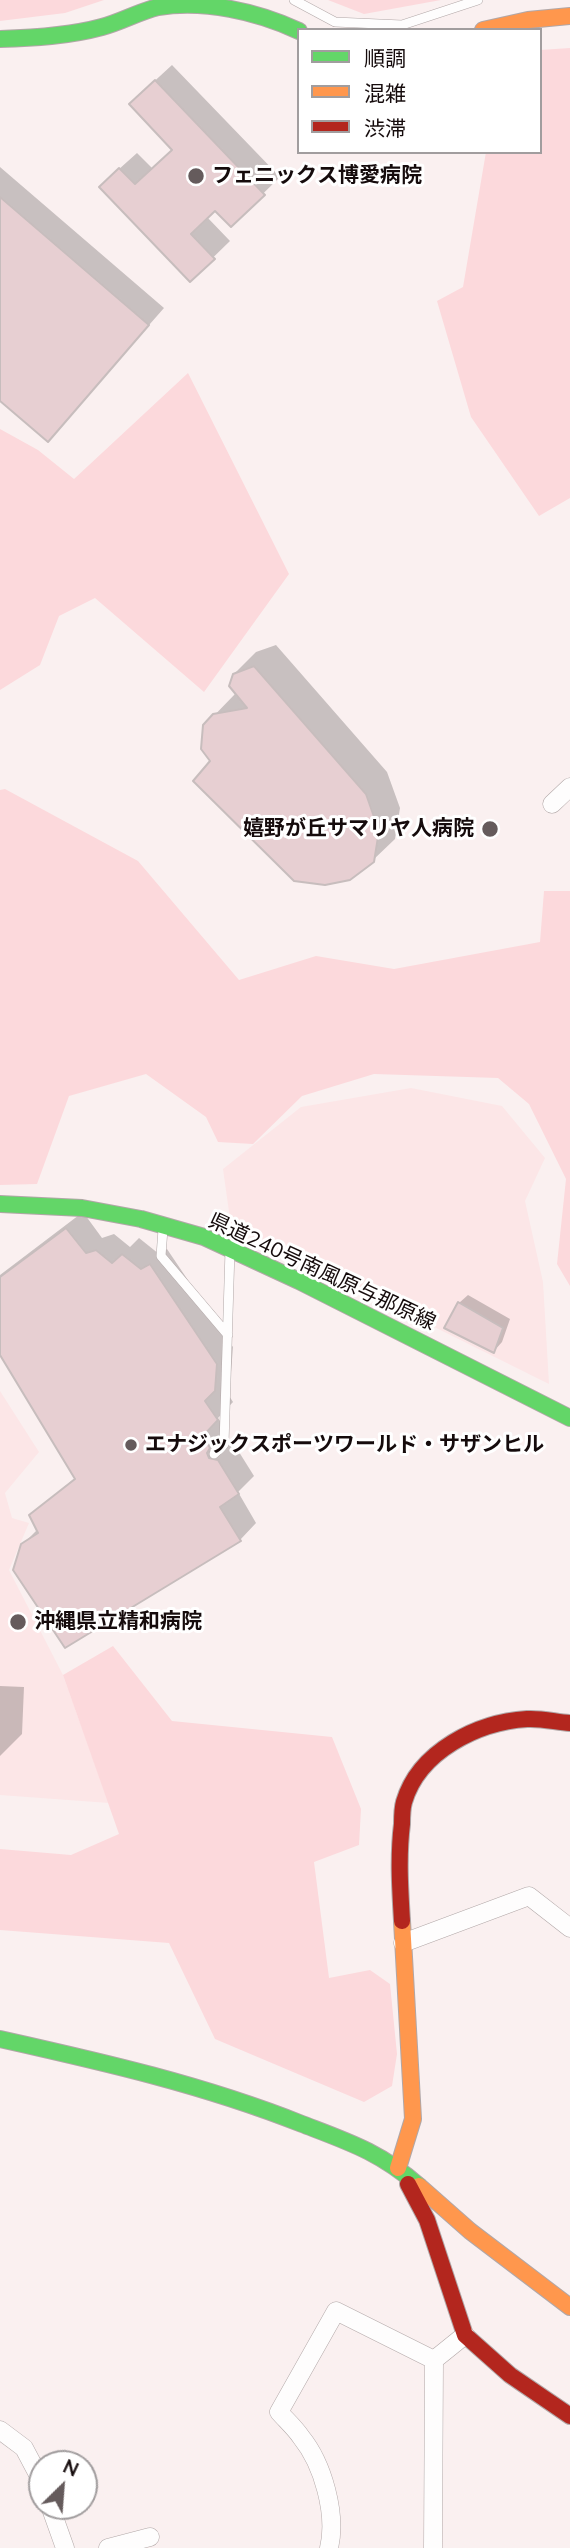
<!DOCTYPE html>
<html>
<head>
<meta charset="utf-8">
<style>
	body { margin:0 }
	#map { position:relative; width:570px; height:2548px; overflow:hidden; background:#faf0f0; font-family:Mulish,"Noto Sans JP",sans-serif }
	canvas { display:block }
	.legend { position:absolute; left:297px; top:28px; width:245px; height:126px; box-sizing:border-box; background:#fff; border:2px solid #a19d9e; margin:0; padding:9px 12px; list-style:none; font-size:21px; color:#150b0c }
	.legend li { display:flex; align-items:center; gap:14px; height:35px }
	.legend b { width:35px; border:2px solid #a19d9e }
	.north { position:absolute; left:28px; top:2450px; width:70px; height:70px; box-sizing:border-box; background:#fff; border:2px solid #a19d9e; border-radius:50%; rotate:25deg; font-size:19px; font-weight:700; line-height:28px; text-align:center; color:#150b0c }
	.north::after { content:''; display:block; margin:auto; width:24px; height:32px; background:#655b5c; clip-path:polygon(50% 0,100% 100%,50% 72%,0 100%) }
</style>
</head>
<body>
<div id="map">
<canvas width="570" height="2548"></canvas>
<ul class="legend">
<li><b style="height:9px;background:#63d668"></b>順調</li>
<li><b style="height:9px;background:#ff974d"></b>混雑</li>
<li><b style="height:9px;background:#b3261e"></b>渋滞</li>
</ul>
<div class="north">N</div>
</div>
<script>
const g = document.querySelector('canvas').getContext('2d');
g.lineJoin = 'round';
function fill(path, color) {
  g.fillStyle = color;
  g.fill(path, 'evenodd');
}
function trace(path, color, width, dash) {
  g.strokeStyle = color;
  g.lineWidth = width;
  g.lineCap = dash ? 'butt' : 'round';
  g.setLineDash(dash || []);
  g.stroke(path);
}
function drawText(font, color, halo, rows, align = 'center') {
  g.font = font + ' Mulish,"Noto Sans JP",sans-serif';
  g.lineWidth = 6;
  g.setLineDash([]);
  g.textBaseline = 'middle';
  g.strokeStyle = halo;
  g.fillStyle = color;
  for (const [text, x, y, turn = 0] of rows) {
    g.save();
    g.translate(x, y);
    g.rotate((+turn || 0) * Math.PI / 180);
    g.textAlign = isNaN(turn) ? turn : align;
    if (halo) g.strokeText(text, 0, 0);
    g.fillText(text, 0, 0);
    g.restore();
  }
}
fill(new Path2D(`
	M411,1088L502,1106L545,1158L525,1201L543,1282L549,1384L231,1226L223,1169L301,1107Z
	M0,1391L39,1452L5,1493L12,1518L29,1523L9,1570L63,1675L109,1803L0,1795Z`), '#fce6e7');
fill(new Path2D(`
	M0,0H104L65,13L0,21Z
	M328,0H441L364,14Z
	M570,48V498L539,516L471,417L437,301L463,287L486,152H540V50Z
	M188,373L289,574L204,692L95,598L59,616L40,665L0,690V429L38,450L74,479Z
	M5,789L138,861L239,980L316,956L394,969L540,942L544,891H570V1286L557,1264L566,1179L529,1104L498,1078L374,1074L302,1096L253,1144L218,1142L206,1117L146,1074L69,1096L37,1184L0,1185V790Z
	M113,1646L172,1721L332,1737L361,1809L359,1845L314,1862L329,1978L370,1970L390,1984L397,2054L392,2086L364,2102L215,2039L169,1943L0,1930V1849L71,1855L119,1834L63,1675Z`), '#fcd9dc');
fill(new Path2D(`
	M172,65L280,177L231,225L215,208L206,216L230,241L190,280L118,170L137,153L153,169L174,149L147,88Z
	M0,167L164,308L48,440L0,399Z
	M276,645L387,772L400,808L395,839L372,861L212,761L204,726L236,693L234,674L256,652Z
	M83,1212L102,1238L114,1234L130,1247L139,1238L159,1254L167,1249L233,1347L231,1372L221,1383L233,1402L218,1418L226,1430L225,1442L234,1444L254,1476L238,1492L256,1523L240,1540L22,1545L38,1529L31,1515L76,1477L0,1352V1275Z
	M468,1295L510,1319L502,1342L494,1351L459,1303Z
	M0,1686L24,1687L22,1734L0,1756Z`), '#0003');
const building = new Path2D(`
	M155,80L265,195L231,227L215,211L191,234L215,259L190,282L99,187L119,168L135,184L172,150L129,104Z
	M0,197L149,325L48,442L0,401Z
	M254,666L366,794L379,831L374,862L350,880L325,885L294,881L193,781L210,761L201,749L203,725L213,714L247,708L229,686L233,674Z
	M66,1228L86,1253L96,1250L112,1263L122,1254L141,1269L150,1264L217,1364L215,1391L205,1401L218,1420L203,1436L210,1448L207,1453L209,1458L218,1460L239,1494L220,1507L241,1541L65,1648L13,1570L21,1544L38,1533L29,1515L75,1479L0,1355V1277Z
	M458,1302L503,1328L494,1353L444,1328Z`);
fill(building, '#e7cfd2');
trace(building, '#c7bdbd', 2);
const lane = new Path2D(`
	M294,0L335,22L402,25L478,0
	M163,1229L161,1256L228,1335
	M214,1454L224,1444L230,1250`);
const street = new Path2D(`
	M552,804L570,787
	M403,1943L529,1896L570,1928
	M0,2430L24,2448L42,2482
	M50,2506L65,2548
	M108,2548L150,2537
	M329,2548C337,2514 323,2464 301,2437C295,2428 286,2420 279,2412L336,2311L434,2360L465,2335
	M433,2548L434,2360`);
const fast = new Path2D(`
	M0,39C34,38 69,36 102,27C121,22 138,12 158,7C205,0 256,11 299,31
	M0,1204L82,1208L141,1219L204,1237L299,1281L570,1418
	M0,2039C103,2062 204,2085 302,2124C349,2142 380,2152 419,2186`);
const slow = new Path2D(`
	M483,30L528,20L570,16
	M398,2168L413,2119L402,1921
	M419,2186L470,2231L570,2307`);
const jam = new Path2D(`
	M402,1921C400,1888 398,1856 402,1824C402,1817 402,1809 404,1802C419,1751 478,1722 527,1719C541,1718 556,1722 570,1723
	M408,2184L427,2220L465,2335L510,2375L570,2416`);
trace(lane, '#b1a7a7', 10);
trace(street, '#b1a7a7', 19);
trace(fast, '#b1a7a7', 18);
trace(slow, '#b1a7a7', 18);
trace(jam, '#b1a7a7', 18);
trace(lane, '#fefdfd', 9);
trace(street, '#fefdfd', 18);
trace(fast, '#63d668', 16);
trace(slow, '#ff974d', 16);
trace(jam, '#b3261e', 16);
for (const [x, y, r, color] of [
	[196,176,9,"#655b5c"],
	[490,829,9,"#655b5c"],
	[131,1445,7,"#655b5c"],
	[18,1622,9,"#655b5c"]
]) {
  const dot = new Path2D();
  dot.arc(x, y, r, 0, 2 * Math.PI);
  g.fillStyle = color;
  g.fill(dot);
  trace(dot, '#fff', 2.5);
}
drawText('bold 21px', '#150b0c', '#fff', [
	["フェニックス博愛病院",212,176],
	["嬉野が丘サマリヤ人病院",474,829,"right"],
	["エナジックスポーツワールド・サザンヒル",145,1445],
	["沖縄県立精和病院",34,1622]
], 'left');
drawText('21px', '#150b0c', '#fff', [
	["県道240号南風原与那原線",322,1272,25]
]);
</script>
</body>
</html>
